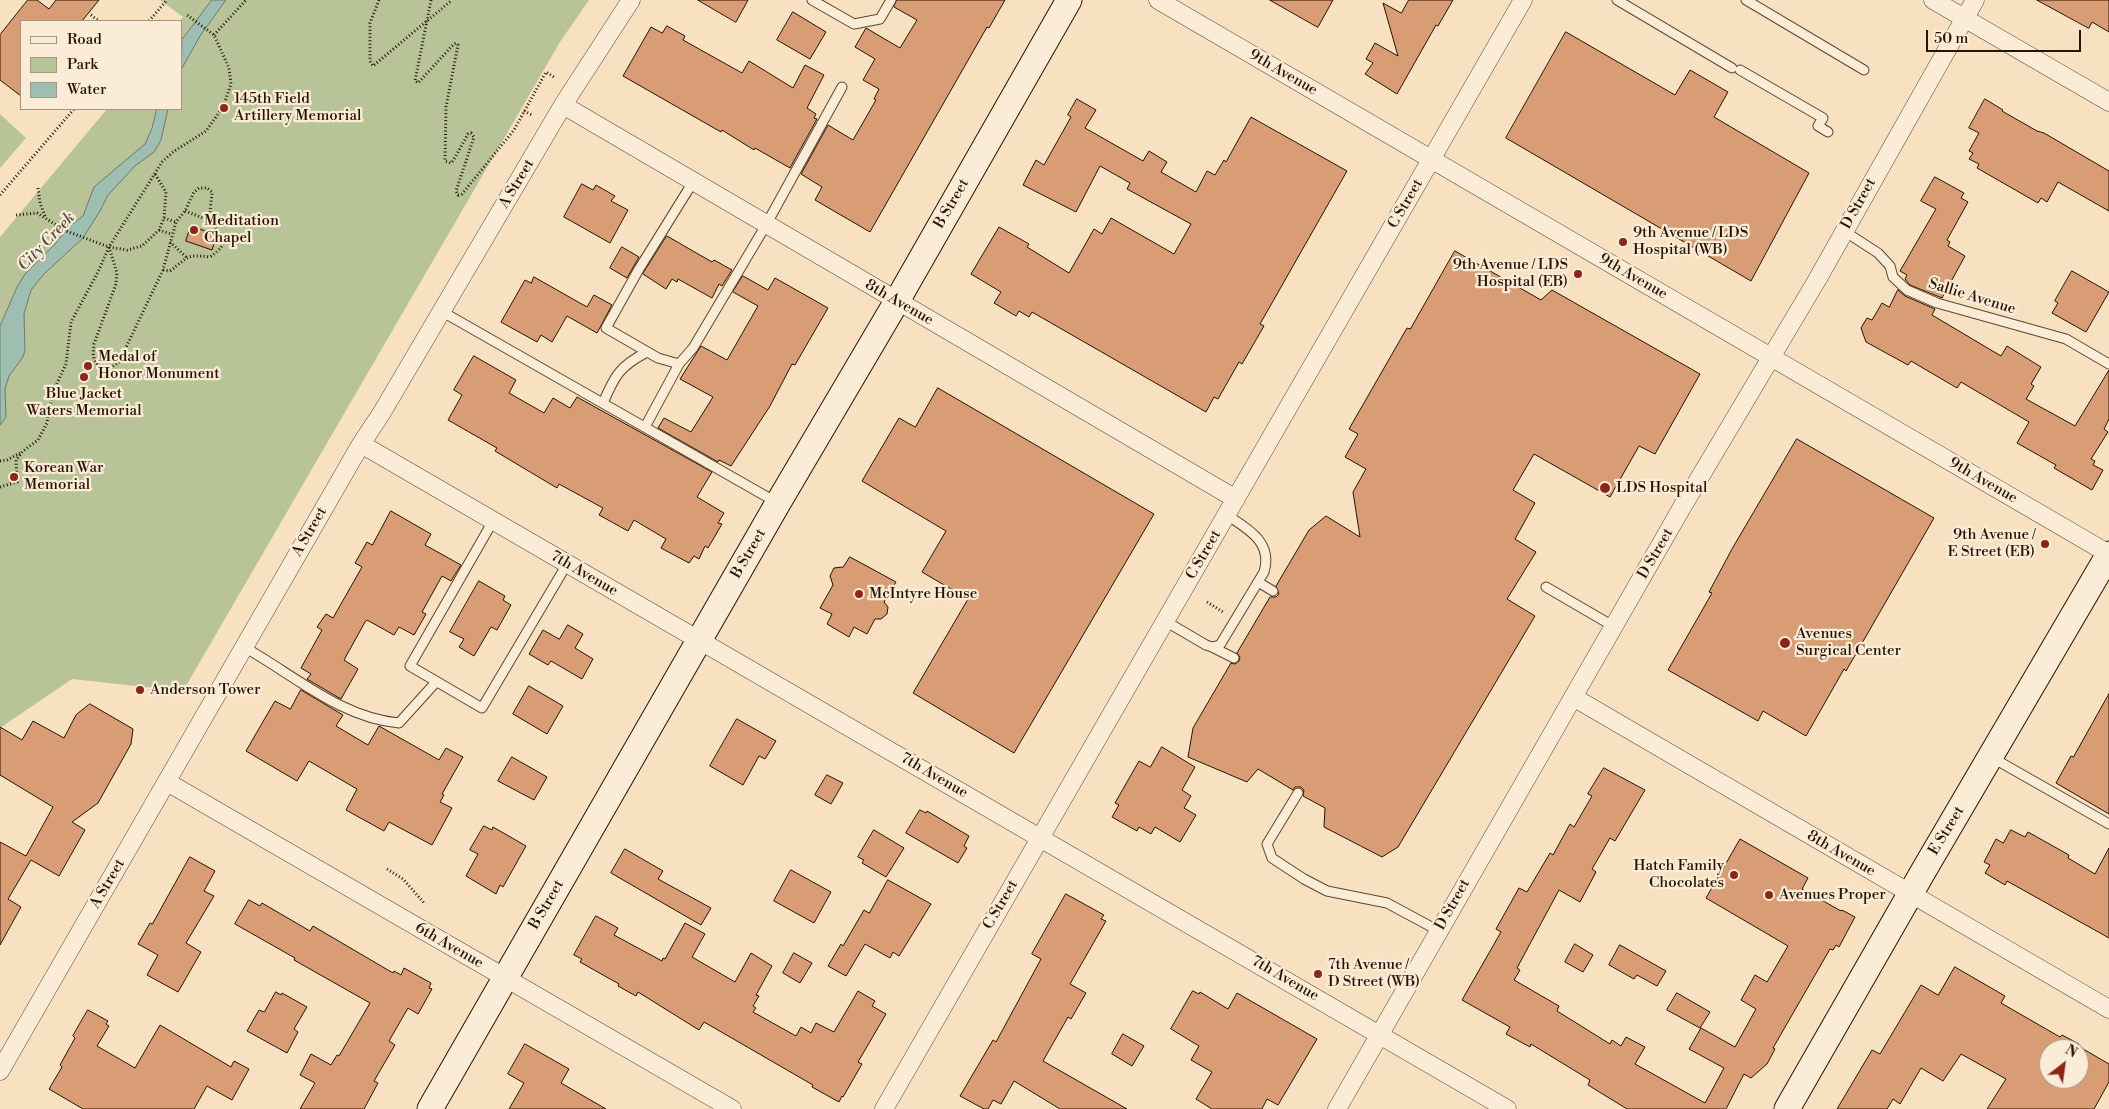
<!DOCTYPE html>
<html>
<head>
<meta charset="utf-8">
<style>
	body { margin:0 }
	#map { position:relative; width:2109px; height:1109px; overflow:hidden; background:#f8e1c0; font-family:"Libre Bodoni",serif }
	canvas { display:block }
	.legend { position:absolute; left:20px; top:20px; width:162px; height:90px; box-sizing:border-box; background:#faecd6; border:1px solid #a69580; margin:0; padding:6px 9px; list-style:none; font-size:15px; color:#281300 }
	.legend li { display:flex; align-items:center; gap:10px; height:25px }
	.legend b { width:25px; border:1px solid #a69580 }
	.north { position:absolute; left:2039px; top:1039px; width:50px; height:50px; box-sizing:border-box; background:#faecd6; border:1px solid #a69580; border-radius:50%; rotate:30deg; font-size:14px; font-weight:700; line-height:20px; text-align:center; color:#281300 }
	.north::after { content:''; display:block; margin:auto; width:18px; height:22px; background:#8f2418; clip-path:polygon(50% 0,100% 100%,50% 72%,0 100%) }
	.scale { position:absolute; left:1926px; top:30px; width:155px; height:22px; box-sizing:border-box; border:2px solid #281300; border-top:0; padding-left:6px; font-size:15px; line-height:18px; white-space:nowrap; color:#281300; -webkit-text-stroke:4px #faecd6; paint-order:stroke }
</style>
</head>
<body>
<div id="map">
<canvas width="2109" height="1109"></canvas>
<ul class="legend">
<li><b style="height:6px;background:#faecd6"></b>Road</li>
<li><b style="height:14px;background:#b8c497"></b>Park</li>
<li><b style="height:14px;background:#9dbeb1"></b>Water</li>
</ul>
<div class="north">N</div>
<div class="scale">50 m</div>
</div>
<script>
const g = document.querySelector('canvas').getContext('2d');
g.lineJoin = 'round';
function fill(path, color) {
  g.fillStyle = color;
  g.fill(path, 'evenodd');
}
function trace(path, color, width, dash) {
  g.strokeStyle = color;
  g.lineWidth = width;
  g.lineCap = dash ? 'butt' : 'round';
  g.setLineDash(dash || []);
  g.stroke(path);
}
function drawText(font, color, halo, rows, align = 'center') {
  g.font = font + ' "Libre Bodoni",serif';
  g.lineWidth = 4.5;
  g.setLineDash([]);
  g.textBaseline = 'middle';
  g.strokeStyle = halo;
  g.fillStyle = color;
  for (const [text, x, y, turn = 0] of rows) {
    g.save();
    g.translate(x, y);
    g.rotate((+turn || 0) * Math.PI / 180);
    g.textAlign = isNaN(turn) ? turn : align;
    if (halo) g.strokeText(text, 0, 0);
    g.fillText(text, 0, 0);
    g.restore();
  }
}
fill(new Path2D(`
	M160,0H589L560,42L183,691L72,679L0,728V237L107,109H181L180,21L183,17Z
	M0,114L26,138L0,168Z`), '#b8c497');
const water = new Path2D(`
	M212,0H226L200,36L181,70L182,40Z
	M157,109H168L161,140L154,152L135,166L108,195L100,211L83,238L44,274L31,290L24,314L25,350L23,357L9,376L5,389L6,417L0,425V326L17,287L25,274L54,245L69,227L83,216L94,187L145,144L152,128Z`);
fill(water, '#9dbeb1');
trace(water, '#6e7a6a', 1);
const building = new Path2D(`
	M28,0H37L49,9L56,0H99L82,21H21V96L0,80V35Z
	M698,0H748L736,22Z
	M897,0H1005L989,28L987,27L870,232L815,200L822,187L801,174L828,125L853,140L876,100L874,99L879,89L863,80L875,59L855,47L866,28L900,48L917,20L894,7Z
	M1270,0H1333L1318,27Z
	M1409,0H1453L1438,26L1436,25L1397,94L1365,74L1373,63L1366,59L1375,43L1398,56L1383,3L1401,13Z
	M2037,0H2109V32L2092,22L2089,28Z
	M793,12L826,32L810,59L777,40Z
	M667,26L685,36L683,40L742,73L749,61L793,88L805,65L824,75L807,108L816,114L814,118L817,119L790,168L755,148L754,150L722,130L721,132L623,76L651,27L662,33Z
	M1566,32L1675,95L1690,70L1728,92L1714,117L1809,173L1751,281L1506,138Z
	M1077,99L1096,110L1085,128L1143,161L1149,151L1167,162L1161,172L1196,192L1207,171L1215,175L1224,160L1226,162L1251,117L1347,171L1260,324L1264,326L1242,364L1239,362L1218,399L1214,397L1206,412L1032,312L1029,317L1019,311L1016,316L994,303L1001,292L971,274L999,227L1029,244L1027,247L1069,273L1094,229L1102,234L1111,218L1174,254L1191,224L1127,189L1130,183L1100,166L1076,212L1023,185L1036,160L1044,165L1071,117L1068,115Z
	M1985,99L2003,110L2002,111L2037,131L2044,133L2109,171V211L2058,182L2047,202L2041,198L2038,203L1977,168L1979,164L1969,159L1973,153L1969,151L1979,133L1969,128Z
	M1935,177L1964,193L1961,198L1968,202L1947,240L1950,242L1948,246L1965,256L1942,298L1910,285L1905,279L1907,275L1900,271L1936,209L1921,201Z
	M582,184L593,190L596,185L615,196L611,201L628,210L610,243L564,217Z
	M191,226L217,235L212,250L186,241Z
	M667,236L712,262L714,260L732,270L722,286L719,284L712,298L678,279L677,282L672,279L666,289L643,274Z
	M622,247L639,257L627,278L610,268Z
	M1455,251L1541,300L1552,290L1700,374L1655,454L1639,446L1610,497L1534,454L1513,490L1535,503L1515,539L1536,552L1507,599L1535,616L1398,847L1382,857L1324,827L1325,808L1303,796L1304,790L1301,787H1295L1293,790L1258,769L1247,782L1188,757L1193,728L1231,663L1235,664L1239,661L1240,657L1237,653L1270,597H1276L1279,594L1276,586L1309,530L1326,516L1360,537L1353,492L1366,469L1345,457L1358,434L1349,429L1407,328L1410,329Z
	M2072,271L2109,292L2086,332L2052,313L2058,303L2055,301Z
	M743,276L768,290L775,278L828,308L795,365L792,364L770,406L731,466L719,460L718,462L658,428L664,418L691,432L713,397L680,379L701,346L727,360L758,306L733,292Z
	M534,277L587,307L594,295L612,305L597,333L567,316L552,342L541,335L537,342L501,322L525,280L531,283Z
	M1898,290L1905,296L1935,309L1932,315L2001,356L2007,346L2041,367L2031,384L2034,386L2026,399L2075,426L2109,370V419L2104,429L2108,432L2091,459L2095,461L2093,465L2103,470L2092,490L2054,468L2056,465L2017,443L2029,422L1961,382L1957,388L1911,361L1908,365L1866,342L1861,328L1867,318L1872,320L1882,303L1889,307Z
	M474,356L516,380L509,393L544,413L553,398L570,408L577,397L712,472L697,497L724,513L718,523L722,524L708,548L705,546L699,559L694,556L689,563L661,548L666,539L634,520L628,531L599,515L603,508L559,484L557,488L495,451L497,448L448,420L462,395L454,390Z
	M938,388L1154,514L1014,753L913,693L968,599L922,572L946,531L862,481L899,418L915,427Z
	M1797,439L1934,518L1846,671L1844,669L1806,736L1763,711L1758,721L1668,670L1712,593L1709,592L1732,549Z
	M391,511L431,534L425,545L461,565L451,581L442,576L422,612L426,614L414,635L399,627L394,635L367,620L365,622L344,660L358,669L341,699L307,679L311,674L301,668L322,630L317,627L326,614L333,618L362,567L355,563L367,542L372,545Z
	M850,557L896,582L884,602L888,607L887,614L881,619H875L867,634L854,627L849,637L827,624L832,614L820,608L833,585L830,576L834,568L843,567Z
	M479,581L505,596L503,600L511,605L497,630L491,627L474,656L459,647L464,639L450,632Z
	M568,625L583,634L575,648L593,659L582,679L551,661L548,665L529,654L543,630L559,639Z
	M529,686L563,706L547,734L513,714Z
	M301,690L343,715L336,726L368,745L379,726L439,760L446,748L463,757L442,794L444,795L440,802L452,808L432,845L389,822L384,831L346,810L357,789L309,761L297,781L246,751L275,701L290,709Z
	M2109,694V814L2056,783L2071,756L2073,757Z
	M90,704L133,729L131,744L98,803L72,822L85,830L59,876L31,860L8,899L21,907L0,945V842L26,856L53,807L0,775V727L22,740L33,721L64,738L76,715Z
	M737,719L776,741L765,759L759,756L743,785L710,766Z
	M1162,747L1195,767L1182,790L1191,796L1184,808L1196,815L1180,842L1155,827L1151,834L1139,827L1137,831L1112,817L1119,805L1115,803L1139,761L1150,767Z
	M512,757L547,777L534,800L498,781Z
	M1604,768L1645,790L1615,841L1610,838L1592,869L1596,872L1580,902L1559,890L1517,968L1520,970L1514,980L1559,1006L1557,1011L1610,1044L1612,1040L1621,1046L1626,1037L1645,1047L1635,1064L1705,1103L1724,1068L1689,1049L1701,1028L1735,1047L1756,1009L1741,1000L1755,975L1767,982L1788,946L1706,898L1740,839L1808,878L1802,889L1841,911L1842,910L1855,917L1839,947L1836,945L1833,950L1830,949L1773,1048L1775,1049L1767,1064L1751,1078L1744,1074L1726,1109H1627L1588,1085L1590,1080L1531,1044L1530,1047L1506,1034L1510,1027L1462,1000L1501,932L1496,929L1519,888L1527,892L1550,853L1553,855L1570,824L1574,827L1592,796L1588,794Z
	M827,775L843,783L831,804L815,795Z
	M920,810L926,813L927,811L969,836L964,846L967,848L958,863L906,833Z
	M484,826L492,830L493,827L526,846L503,887L500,885L496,894L466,876L478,854L470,850Z
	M874,830L904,848L886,877L862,863L864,860L858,857Z
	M2011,830L2025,837L2028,832L2069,855L2068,858L2095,874L2109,848V938L2007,881L2005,885L1985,873L1990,865L1984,862L1996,839L2003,843Z
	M625,849L663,871L658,879L711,908L701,925L611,873Z
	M190,857L215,871L204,891L214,896L186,943L201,952L178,992L147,975L158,955L138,944L150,923L152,924Z
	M791,870L831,892L814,923L774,901Z
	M888,880L931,904L899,956L893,952L890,958L865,944L846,976L828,966L841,944L843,946L864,910L869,913Z
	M1066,894L1104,915L1101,919L1106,921L1070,984L1086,993L1071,1019L1068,1017L1043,1061L1127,1109H1060L1014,1081L1001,1104L993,1100L988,1109H984L960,1096L993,1040L996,1042L1028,983L1041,959L1032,954Z
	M249,900L260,906L262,903L310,931L313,926L393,973L394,971L401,975L404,968L431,983L429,988L432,989L418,1014L408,1008L389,1041L395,1045L374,1081L378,1083L364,1109H300L315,1083L300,1075L311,1054L331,1065L337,1055L339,1056L370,1003L294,960L295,958L235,924Z
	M596,916L618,928L614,935L662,961L663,958L665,959L685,923L705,934L692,957L735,982L751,953L772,966L756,995L759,996L753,1006L756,1008L753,1012L796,1036L801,1027L811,1033L816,1023L834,1032L858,991L875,1001L872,1006L886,1014L858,1062L862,1064L843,1097L842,1096L839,1102L812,1087L813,1085L704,1022L699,1030L638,992L636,996L618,986L619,984L580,962L582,959L574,955Z
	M1575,944L1593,955L1583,972L1565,962Z
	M1620,945L1666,971L1657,986L1637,975L1634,979L1609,965Z
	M794,953L812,963L800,983L783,973Z
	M1955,967L2005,996L2001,1003L2060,1037L2062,1035L2079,1044L2078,1046L2109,1064V1082L2094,1109H1987L2006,1079L1961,1054L1943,1081L1921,1068L1900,1104L1893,1099L1887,1109H1837L1872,1050L1880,1054L1921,985L1938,995ZM2049,1049H2079V1079H2049Z
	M1193,991L1199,994L1200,992L1228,1009L1237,993L1317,1039L1278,1105L1267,1099L1262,1109H1212L1196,1099L1212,1072L1191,1060L1199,1046L1171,1029Z
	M276,992L281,995L282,993L307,1007L294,1029L298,1032L287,1053L247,1031L259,1010L264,1012Z
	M1677,993L1710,1012L1700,1028L1667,1010Z
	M88,1010L108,1021L106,1024L109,1026L97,1046L135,1068L160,1025L231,1067L234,1061L249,1069L232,1100L207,1086L194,1109H83L49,1089L62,1067L60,1065L75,1038L73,1036Z
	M1123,1034L1144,1046L1132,1066L1112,1054Z
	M525,1044L569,1069L561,1083L606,1109H509L524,1083L508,1074Z`);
fill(building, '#d99d75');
trace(building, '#281300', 1);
const lane = new Path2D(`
	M812,0L854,24L880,19L891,0
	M1617,0L1732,68
	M1746,0L1864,70
	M1740,70L1823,118L1818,126L1828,132
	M1844,231L1878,253L1890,266L1893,277L1907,290L1937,303L2066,339L2109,364
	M441,311L776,502
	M679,364L658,358L606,328L639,269L693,182
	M603,403C615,375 620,366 647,352
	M645,427L679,364L693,348L766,225L842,87
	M493,521L410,666L482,708L567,564
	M1258,582L1273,591
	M1546,587L1613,626
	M1165,621L1206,645L1212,647L1220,645L1264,572C1273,542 1248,529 1227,515
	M244,647C294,675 341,718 399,723L436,682
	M1212,647L1234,658
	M1991,757L2109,824
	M1298,793L1267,844L1272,858L1304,879L1327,891L1387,903L1439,931`);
const street = new Path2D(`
	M1158,0L2109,554
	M1933,0L2109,102
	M563,105L1236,499
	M361,444L1507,1109
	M1573,697L2109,1009
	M167,782L732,1109
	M0,1071L361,444L381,414L563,105L631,0
	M884,1109L1523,0
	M1337,1109L1681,509L1817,280L1975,0`);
const secondary = new Path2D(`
	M430,1109L778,503L897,301L1069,0
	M1787,1109L1924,870L2109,554`);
trace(lane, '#5c4630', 11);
trace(street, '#5c4630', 19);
trace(secondary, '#281300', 27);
trace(new Path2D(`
	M379,0L370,23V61L373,66L452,0
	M431,0L415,81L418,83L452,46L456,43L458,45L446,107L445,161L451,163L453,161L468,134L471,133L474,137L456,191L458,195L462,194L514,130L546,72L554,77
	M91,15L99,21
	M149,21L167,0
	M214,35L246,0
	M524,111L532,115
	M38,188L40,203L45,216
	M0,195L74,109
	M185,211L211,221
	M16,215L37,213L66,231L109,247L127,250L142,246L159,230L164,218L166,192L155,174
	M164,218L176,222
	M159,230L171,234
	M170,242L186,257
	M109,247L117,273L116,284L94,344C93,353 92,359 99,366L112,367L119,362L163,270L176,222L185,211L194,192L199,188H207L212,192C212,201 208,213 212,221C219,238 234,240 210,257C185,254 189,257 170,271L163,270
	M0,461L7,460L20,453
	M0,487L17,482L16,460L23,451L38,440L47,423L52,394L66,364L71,322L98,272L109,247L162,162L173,152L206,131L223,107L231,84L229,68L214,35L187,15
	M1207,602L1223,612
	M387,869L403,879L425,904`), '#281300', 3, [1, 2.5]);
trace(lane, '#faecd6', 9);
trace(street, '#faecd6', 18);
trace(secondary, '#faecd6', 25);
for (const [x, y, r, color] of [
	[224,108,5,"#8f2418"],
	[194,230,5,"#8f2418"],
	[1623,242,5,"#8f2418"],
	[1578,274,5,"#8f2418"],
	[88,366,5,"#8f2418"],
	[84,377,5,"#8f2418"],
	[14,477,5,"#8f2418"],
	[1605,488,6,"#8f2418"],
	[2045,544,5,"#8f2418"],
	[859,594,5,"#8f2418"],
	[1785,643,6,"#8f2418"],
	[140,690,5,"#8f2418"],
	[1734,875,5,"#8f2418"],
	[1769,895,5,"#8f2418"],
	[1318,974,5,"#8f2418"]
]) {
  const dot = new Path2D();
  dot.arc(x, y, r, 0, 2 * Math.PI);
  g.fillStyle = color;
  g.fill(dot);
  trace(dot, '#faecd6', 2);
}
drawText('15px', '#281300', '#faecd6', [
	["9th Avenue",1283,73,30],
	["A Street",517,184,-59],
	["B Street",952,204,-60],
	["C Street",1406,204,-60],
	["D Street",1859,204,-61],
	["9th Avenue",1633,277,30],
	["Sallie Avenue",1972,297,17],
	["8th Avenue",899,303,30],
	["9th Avenue",1983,481,30],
	["A Street",310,532,-60],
	["B Street",749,554,-60],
	["D Street",1656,554,-60],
	["C Street",1204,555,-60],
	["7th Avenue",584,574,30],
	["7th Avenue",934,776,30],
	["E Street",1947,831,-59],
	["8th Avenue",1841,854,30],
	["A Street",108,884,-60],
	["B Street",547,905,-60],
	["C Street",1001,905,-60],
	["D Street",1453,905,-61],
	["6th Avenue",449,946,30],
	["7th Avenue",1285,979,30]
]);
drawText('15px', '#281300', '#faecd6', [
	["145th Field",234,99],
	["Artillery Memorial",234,116],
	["Meditation",204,221],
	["Chapel",204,238],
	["9th Avenue / LDS",1633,233],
	["Hospital (WB)",1633,250],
	["9th Avenue / LDS",1568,265,"right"],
	["Hospital (EB)",1568,282,"right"],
	["Medal of",98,357],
	["Honor Monument",98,374],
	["Blue Jacket",84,394,"center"],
	["Waters Memorial",84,411,"center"],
	["Korean War",24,468],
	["Memorial",24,485],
	["LDS Hospital",1616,488],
	["9th Avenue /",2035,535,"right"],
	["E Street (EB)",2035,552,"right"],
	["McIntyre House",869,594],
	["Avenues",1796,634],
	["Surgical Center",1796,651],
	["Anderson Tower",150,690],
	["Hatch Family",1724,866,"right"],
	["Chocolates",1724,883,"right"],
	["Avenues Proper",1779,895],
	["7th Avenue /",1328,965],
	["D Street (WB)",1328,982]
], 'left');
drawText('italic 16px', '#514f3e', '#faecd6', [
	["City Creek",47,242,-46]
]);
</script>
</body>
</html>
